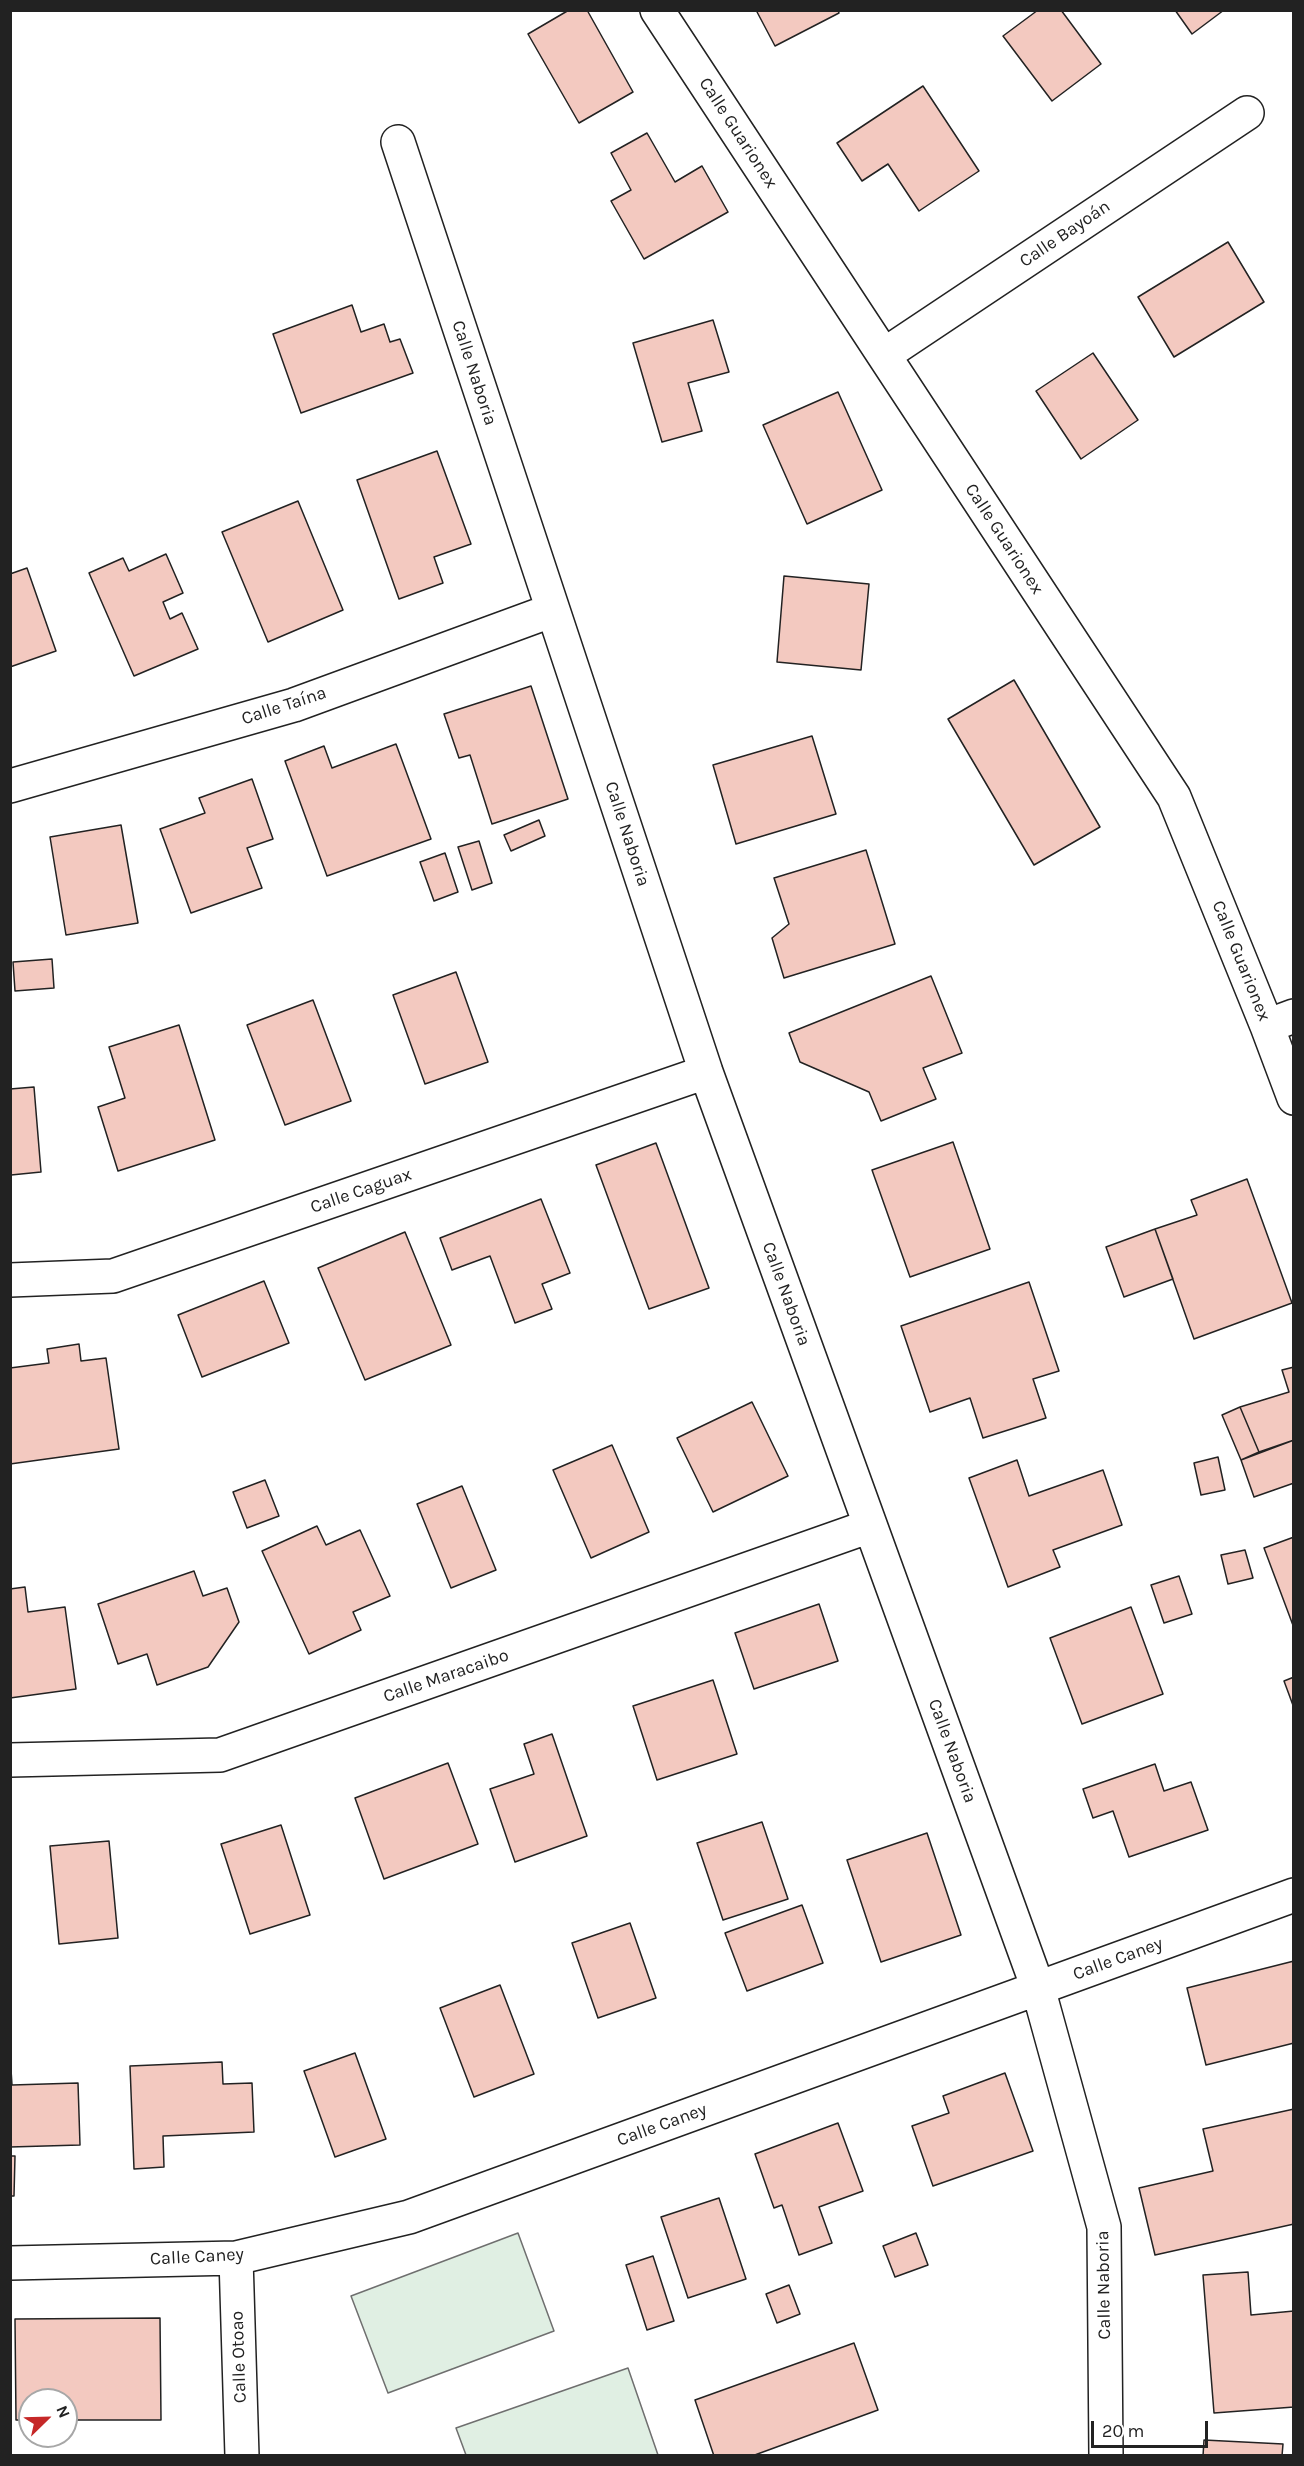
<!DOCTYPE html>
<html>
<head>
<meta charset="utf-8">
<style>
	body { margin:0 }
	#map { position:relative; width:1304px; height:2466px; overflow:hidden; background:#fff; font-family:Karla,sans-serif }
	canvas { display:block }
	.frame { position:absolute; inset:0; border:12px solid #222; pointer-events:none }
	.north { position:absolute; left:18px; top:2388px; width:60px; height:60px; box-sizing:border-box; background:#fff; border:2px solid #a7a7a7; border-radius:50%; rotate:67deg; font-size:16px; font-weight:700; line-height:24px; text-align:center; color:#222 }
	.north::after { content:''; display:block; margin:auto; width:21px; height:27px; background:#c62828; clip-path:polygon(50% 0,100% 100%,50% 72%,0 100%) }
	.scale { position:absolute; left:1091px; top:2421px; width:117px; height:27px; box-sizing:border-box; border:3px solid #222; border-top:0; padding-left:8px; font-size:18px; line-height:21px; white-space:nowrap; color:#222; -webkit-text-stroke:4px #fff; paint-order:stroke }
</style>
</head>
<body>
<div id="map">
<canvas width="1304" height="2466"></canvas>
<div class="frame"></div>
<div class="north">N</div>
<div class="scale">20 m</div>
</div>
<script>
const g = document.querySelector('canvas').getContext('2d');
g.lineJoin = 'round';
function fill(path, color) {
  g.fillStyle = color;
  g.fill(path, 'evenodd');
}
function trace(path, color, width, dash) {
  g.strokeStyle = color;
  g.lineWidth = width;
  g.lineCap = dash ? 'butt' : 'round';
  g.setLineDash(dash || []);
  g.stroke(path);
}
function drawText(font, color, halo, rows, align = 'center') {
  g.font = font + ' Karla,sans-serif';
  g.lineWidth = 4.5;
  g.setLineDash([]);
  g.textBaseline = 'middle';
  g.strokeStyle = halo;
  g.fillStyle = color;
  for (const [text, x, y, turn = 0] of rows) {
    g.save();
    g.translate(x, y);
    g.rotate((+turn || 0) * Math.PI / 180);
    g.textAlign = isNaN(turn) ? turn : align;
    if (halo) g.strokeText(text, 0, 0);
    g.fillText(text, 0, 0);
    g.restore();
  }
}
const green = new Path2D(`
	M518,2233L554,2331L388,2393L351,2296Z
	M628,2368L658,2455H466L456,2428Z`);
fill(green, '#e0efe3');
trace(green, '#6f6f6f', 1.5);
const building = new Path2D(`
	M569,10H587L633,92L579,123L528,34Z
	M756,10H838L839,13L775,46Z
	M1038,10H1061L1101,64L1052,101L1003,36Z
	M1175,10H1224L1192,34Z
	M923,86L979,171L919,211L888,164L862,181L837,143Z
	M647,133L675,182L702,166L728,212L644,259L611,201L631,190L611,153Z
	M1228,242L1264,302L1174,357L1138,297Z
	M352,305L361,332L384,324L390,342L400,339L413,373L301,413L273,334Z
	M713,320L729,372L688,383L702,431L662,442L633,343Z
	M1093,353L1138,420L1081,459L1036,391Z
	M838,392L882,490L807,524L763,425Z
	M437,451L471,544L434,557L443,583L399,599L357,480Z
	M298,501L343,610L268,642L222,532Z
	M166,554L183,593L163,602L170,619L182,613L198,649L134,676L89,573L123,558L129,571Z
	M27,568L56,651L10,667V574Z
	M784,576L869,584L861,670L777,662Z
	M1014,680L1100,827L1034,865L948,719Z
	M531,686L568,799L492,824L470,755L459,758L444,714Z
	M812,736L836,814L736,844L713,765Z
	M396,744L431,839L327,876L285,761L324,746L332,768Z
	M252,779L273,839L247,848L262,888L191,913L160,829L205,813L199,798Z
	M539,820L545,836L511,851L504,835Z
	M121,825L138,923L66,935L50,837Z
	M479,841L492,883L472,890L458,847Z
	M866,850L895,944L784,978L772,938L789,924L774,878Z
	M445,853L458,892L434,901L420,862Z
	M52,959L54,988L15,991L13,962Z
	M456,972L488,1062L425,1084L393,995Z
	M931,976L962,1053L923,1068L936,1099L881,1121L869,1092L800,1062L789,1033Z
	M313,1000L351,1101L285,1125L247,1025Z
	M179,1025L215,1140L118,1171L98,1107L125,1098L109,1047Z
	M34,1087L41,1172L11,1175L10,1178V1089Z
	M953,1142L990,1249L910,1277L872,1170Z
	M656,1143L709,1288L649,1309L596,1165Z
	M1247,1179L1292,1303L1194,1339L1155,1229L1197,1215L1191,1200Z
	M541,1199L570,1273L542,1284L552,1309L515,1323L490,1256L452,1270L440,1238Z
	M1155,1229L1173,1279L1124,1297L1106,1247Z
	M405,1232L451,1345L365,1380L318,1268Z
	M264,1281L289,1343L202,1377L178,1315Z
	M1029,1282L1059,1371L1033,1379L1046,1418L983,1438L970,1398L930,1412L901,1326Z
	M79,1344L81,1361L106,1358L119,1449L10,1464V1368L49,1363L47,1349Z
	M1294,1367V1440L1259,1452L1240,1407L1289,1392L1282,1370Z
	M752,1402L788,1476L713,1512L677,1438Z
	M1240,1407L1259,1452L1241,1460L1222,1415Z
	M1294,1440V1483L1254,1497L1241,1460Z
	M612,1445L649,1532L591,1558L553,1470Z
	M1218,1457L1225,1490L1201,1495L1194,1463Z
	M1017,1460L1029,1496L1103,1470L1122,1525L1053,1550L1060,1567L1008,1587L969,1478Z
	M265,1480L279,1516L247,1528L233,1492Z
	M462,1486L496,1570L451,1588L417,1504Z
	M317,1526L326,1545L360,1530L390,1596L353,1612L361,1630L309,1654L262,1551Z
	M1294,1537V1628L1264,1548Z
	M1245,1550L1253,1578L1228,1584L1221,1555Z
	M194,1571L203,1596L227,1588L239,1622L208,1667L157,1685L147,1654L118,1664L98,1604Z
	M1179,1576L1192,1614L1164,1623L1151,1585Z
	M25,1587L28,1612L65,1607L76,1689L10,1698V1589Z
	M819,1604L838,1661L754,1689L735,1633Z
	M1131,1607L1163,1694L1082,1724L1050,1638Z
	M1294,1677V1708L1284,1681Z
	M713,1680L737,1754L657,1780L633,1706Z
	M552,1734L587,1836L515,1862L490,1789L534,1774L524,1744Z
	M448,1763L478,1844L384,1879L355,1798Z
	M1155,1764L1164,1791L1191,1782L1208,1830L1129,1857L1113,1811L1093,1818L1083,1789Z
	M762,1822L788,1899L723,1920L697,1843Z
	M281,1825L310,1915L250,1934L221,1844Z
	M927,1833L961,1935L881,1962L847,1860Z
	M109,1841L118,1938L59,1944L50,1846Z
	M802,1905L823,1963L747,1991L725,1933Z
	M630,1923L656,1998L598,2018L572,1943Z
	M1294,1961V2043L1206,2065L1187,1988Z
	M500,1985L534,2074L474,2097L440,2008Z
	M355,2053L386,2139L335,2157L304,2071Z
	M10,2054L12,2085L78,2083L80,2145L10,2147Z
	M222,2062L223,2084L252,2083L254,2132L163,2136L164,2167L134,2169L130,2066Z
	M1005,2073L1033,2151L933,2186L912,2126L949,2113L943,2096Z
	M1294,2109V2224L1155,2255L1139,2188L1213,2171L1203,2129Z
	M838,2123L863,2191L819,2207L832,2243L799,2255L782,2205L774,2208L755,2154Z
	M10,2156H15L14,2196H10Z
	M719,2198L746,2279L688,2298L661,2217Z
	M916,2233L928,2265L895,2277L883,2246Z
	M653,2256L674,2321L647,2330L626,2265Z
	M1248,2272L1251,2315L1294,2311V2407L1214,2413L1203,2275Z
	M789,2285L800,2314L777,2323L766,2294Z
	M160,2318L161,2420H66V2400H30V2420H16L15,2319Z
	M854,2343L878,2410L752,2456H714L695,2400Z
	M1204,2440L1283,2444L1282,2456H1203Z`);
fill(building, '#f3c9c0');
trace(building, '#222', 1.5);
const street = new Path2D(`
	M657,10L1174,797L1267,1026L1294,1098
	M398,142L706,1072L1038,1988L1104,2227L1106,2456
	M884,355L1247,113
	M10,786L294,705L553,610
	M1267,1026L1294,1016
	M10,1280L113,1276L706,1072
	M10,1760L220,1755L870,1526
	M236,2258L242,2456
	M10,2263L236,2258L409,2217L1294,1895`);
trace(street, '#222', 36);
trace(street, '#fff', 33);
drawText('18px', '#222', '#fff', [
	["Calle Guarionex",738,133,57],
	["Calle Bayoán",1065,234,-34],
	["Calle Naboria",474,373,72],
	["Calle Guarionex",1004,539,57],
	["Calle Taína",284,706,-18],
	["Calle Naboria",627,834,72],
	["Calle Guarionex",1241,961,68],
	["Calle Caguax",361,1191,-19],
	["Calle Naboria",786,1294,70],
	["Calle Maracaibo",446,1676,-19],
	["Calle Naboria",952,1751,70],
	["Calle Caney",1118,1959,-20],
	["Calle Caney",662,2125,-20],
	["Calle Caney",197,2257,-3],
	["Calle Naboria",1104,2285,-91],
	["Calle Otoao",239,2357,-92]
]);
</script>
</body>
</html>
